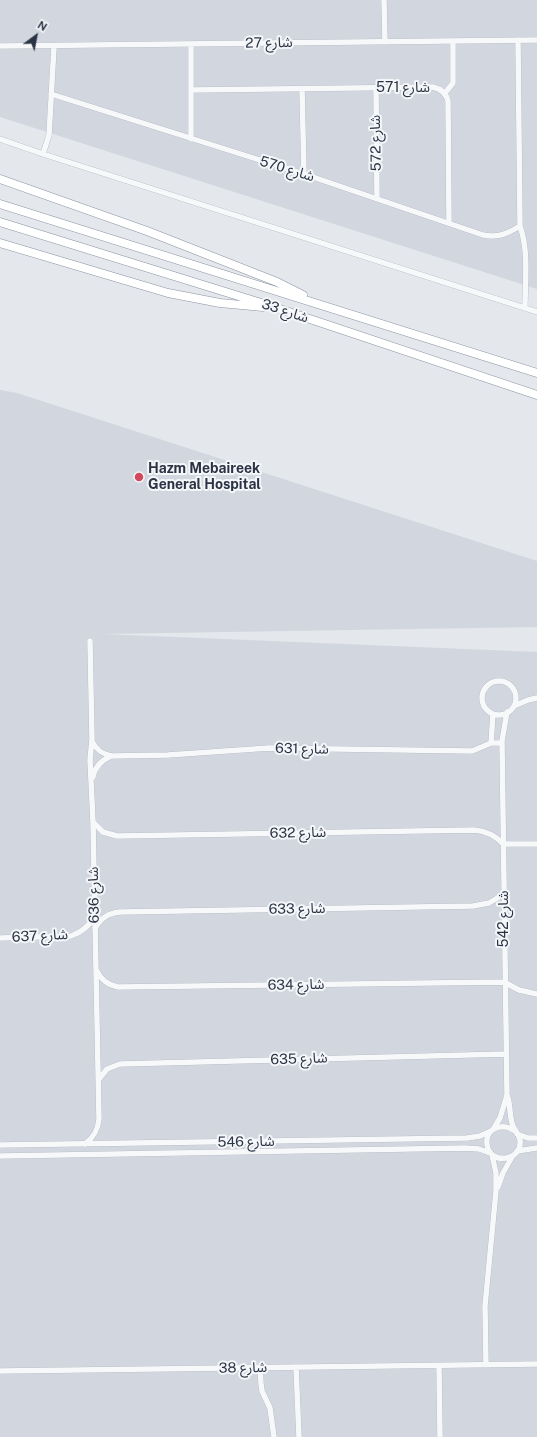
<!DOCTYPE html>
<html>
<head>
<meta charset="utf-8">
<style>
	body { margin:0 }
	#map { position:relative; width:537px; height:1437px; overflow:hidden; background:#e4e7ec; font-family:"Public Sans",sans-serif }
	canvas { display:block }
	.north { position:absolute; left:16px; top:16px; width:40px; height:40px; -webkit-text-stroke:3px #f4f6f9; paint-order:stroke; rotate:32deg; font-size:11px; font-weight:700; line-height:16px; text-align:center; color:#2b3445 }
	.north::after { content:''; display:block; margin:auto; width:14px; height:18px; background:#2b3445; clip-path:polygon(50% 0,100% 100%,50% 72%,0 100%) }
</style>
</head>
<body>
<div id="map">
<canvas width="537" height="1437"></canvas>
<div class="north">N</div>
</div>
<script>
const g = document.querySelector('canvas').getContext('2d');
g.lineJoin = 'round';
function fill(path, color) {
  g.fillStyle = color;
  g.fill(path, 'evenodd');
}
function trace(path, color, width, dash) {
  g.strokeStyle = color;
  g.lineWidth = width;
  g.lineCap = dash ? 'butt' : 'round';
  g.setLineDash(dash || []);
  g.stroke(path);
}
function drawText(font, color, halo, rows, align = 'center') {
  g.font = font + ' "Public Sans","Noto Sans Arabic",sans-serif';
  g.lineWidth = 4;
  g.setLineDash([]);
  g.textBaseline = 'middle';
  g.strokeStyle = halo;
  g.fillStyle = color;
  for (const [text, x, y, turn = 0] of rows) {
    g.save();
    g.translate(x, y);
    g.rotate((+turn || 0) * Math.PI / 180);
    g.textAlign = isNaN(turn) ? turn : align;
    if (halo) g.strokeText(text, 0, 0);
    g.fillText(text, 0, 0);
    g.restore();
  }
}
fill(new Path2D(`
	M0,0H537V289L0,117Z
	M0,390L17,393L537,561V627L103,634L537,652V1437H0Z`), '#d2d6de');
const minor = new Path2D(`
	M384,0L385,42
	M518,40L520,226C529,252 525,281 525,308
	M191,45V139
	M0,46L537,40
	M376,88L377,198
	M302,89L304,174
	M191,90L433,87C441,89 446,93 448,101L449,222
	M445,93L453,83V41
	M51,94L304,174L483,235C498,238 507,234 520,226
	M0,139L43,154L537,312
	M43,154L49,135L54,47
	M482 698a17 17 0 1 1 34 0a17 17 0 1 1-34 0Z
	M514,706L528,700L537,698
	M507,712L502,741L507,1095C511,1105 509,1116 513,1126C515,1131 519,1134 520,1140C523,1161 489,1166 487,1144C485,1128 503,1122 515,1131
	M493,714L491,743H502
	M92,741C96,750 102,754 112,756L168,755L269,748L472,751L477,749L491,743
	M93,777C95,766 102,760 111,756
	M93,822L103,832L117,836L474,830C486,831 495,835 503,844H537
	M95,928C101,918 108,913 120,912L473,906L489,903L504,894
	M0,938L71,936C82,932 89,927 94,917
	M97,971C101,980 108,985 118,987L504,982L519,990L537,994
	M99,1079L107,1069L120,1064L506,1054
	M494,1128L500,1118L507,1095
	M517,1134L528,1138H537
	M85,1144C94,1137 98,1130 99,1119L93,822L90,760L92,739L90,641
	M0,1145L467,1138L480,1136L491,1131
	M517,1151L537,1148
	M0,1156L466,1148L479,1149L490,1153
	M498,1187L503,1173L512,1157
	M486,1365L485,1306L496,1191V1173L492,1155
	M439,1366L440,1437
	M296,1367L299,1437
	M260,1368L261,1383L262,1391L270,1408L274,1437
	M0,1371L537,1364`);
const highway = new Path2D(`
	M0,179L147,231L277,282L303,295
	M0,204L537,373
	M0,222L274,307L537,395
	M0,243L168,293L220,303L263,307`);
trace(minor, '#a9aeb7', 6);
trace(highway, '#8b94a3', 9);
trace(minor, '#f7f8fa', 5.5);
trace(highway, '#fff', 8);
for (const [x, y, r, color] of [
	[139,477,5,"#d1495b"]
]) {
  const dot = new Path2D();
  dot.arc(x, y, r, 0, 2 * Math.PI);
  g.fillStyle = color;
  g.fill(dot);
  trace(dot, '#f4f6f9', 1.5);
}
drawText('14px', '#2b3445', '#f4f6f9', [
	["شارع 27",269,43,-1],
	["شارع 571",403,88],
	["شارع 572",376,143,-91],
	["شارع 570",287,169,17],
	["شارع 33",285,311,18],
	["شارع 631",302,749,1],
	["شارع 632",298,833,-1],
	["شارع 636",94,895,-91],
	["شارع 633",297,909,-1],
	["شارع 542",504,919,-90],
	["شارع 637",40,936,-3],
	["شارع 634",296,985,-1],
	["شارع 635",299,1059,-2],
	["شارع 546",246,1142,-1],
	["شارع 38",243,1368,-1]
]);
drawText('bold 14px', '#2b3445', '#f4f6f9', [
	["Hazm Mebaireek",148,469],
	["General Hospital",148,485]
], 'left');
</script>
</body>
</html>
